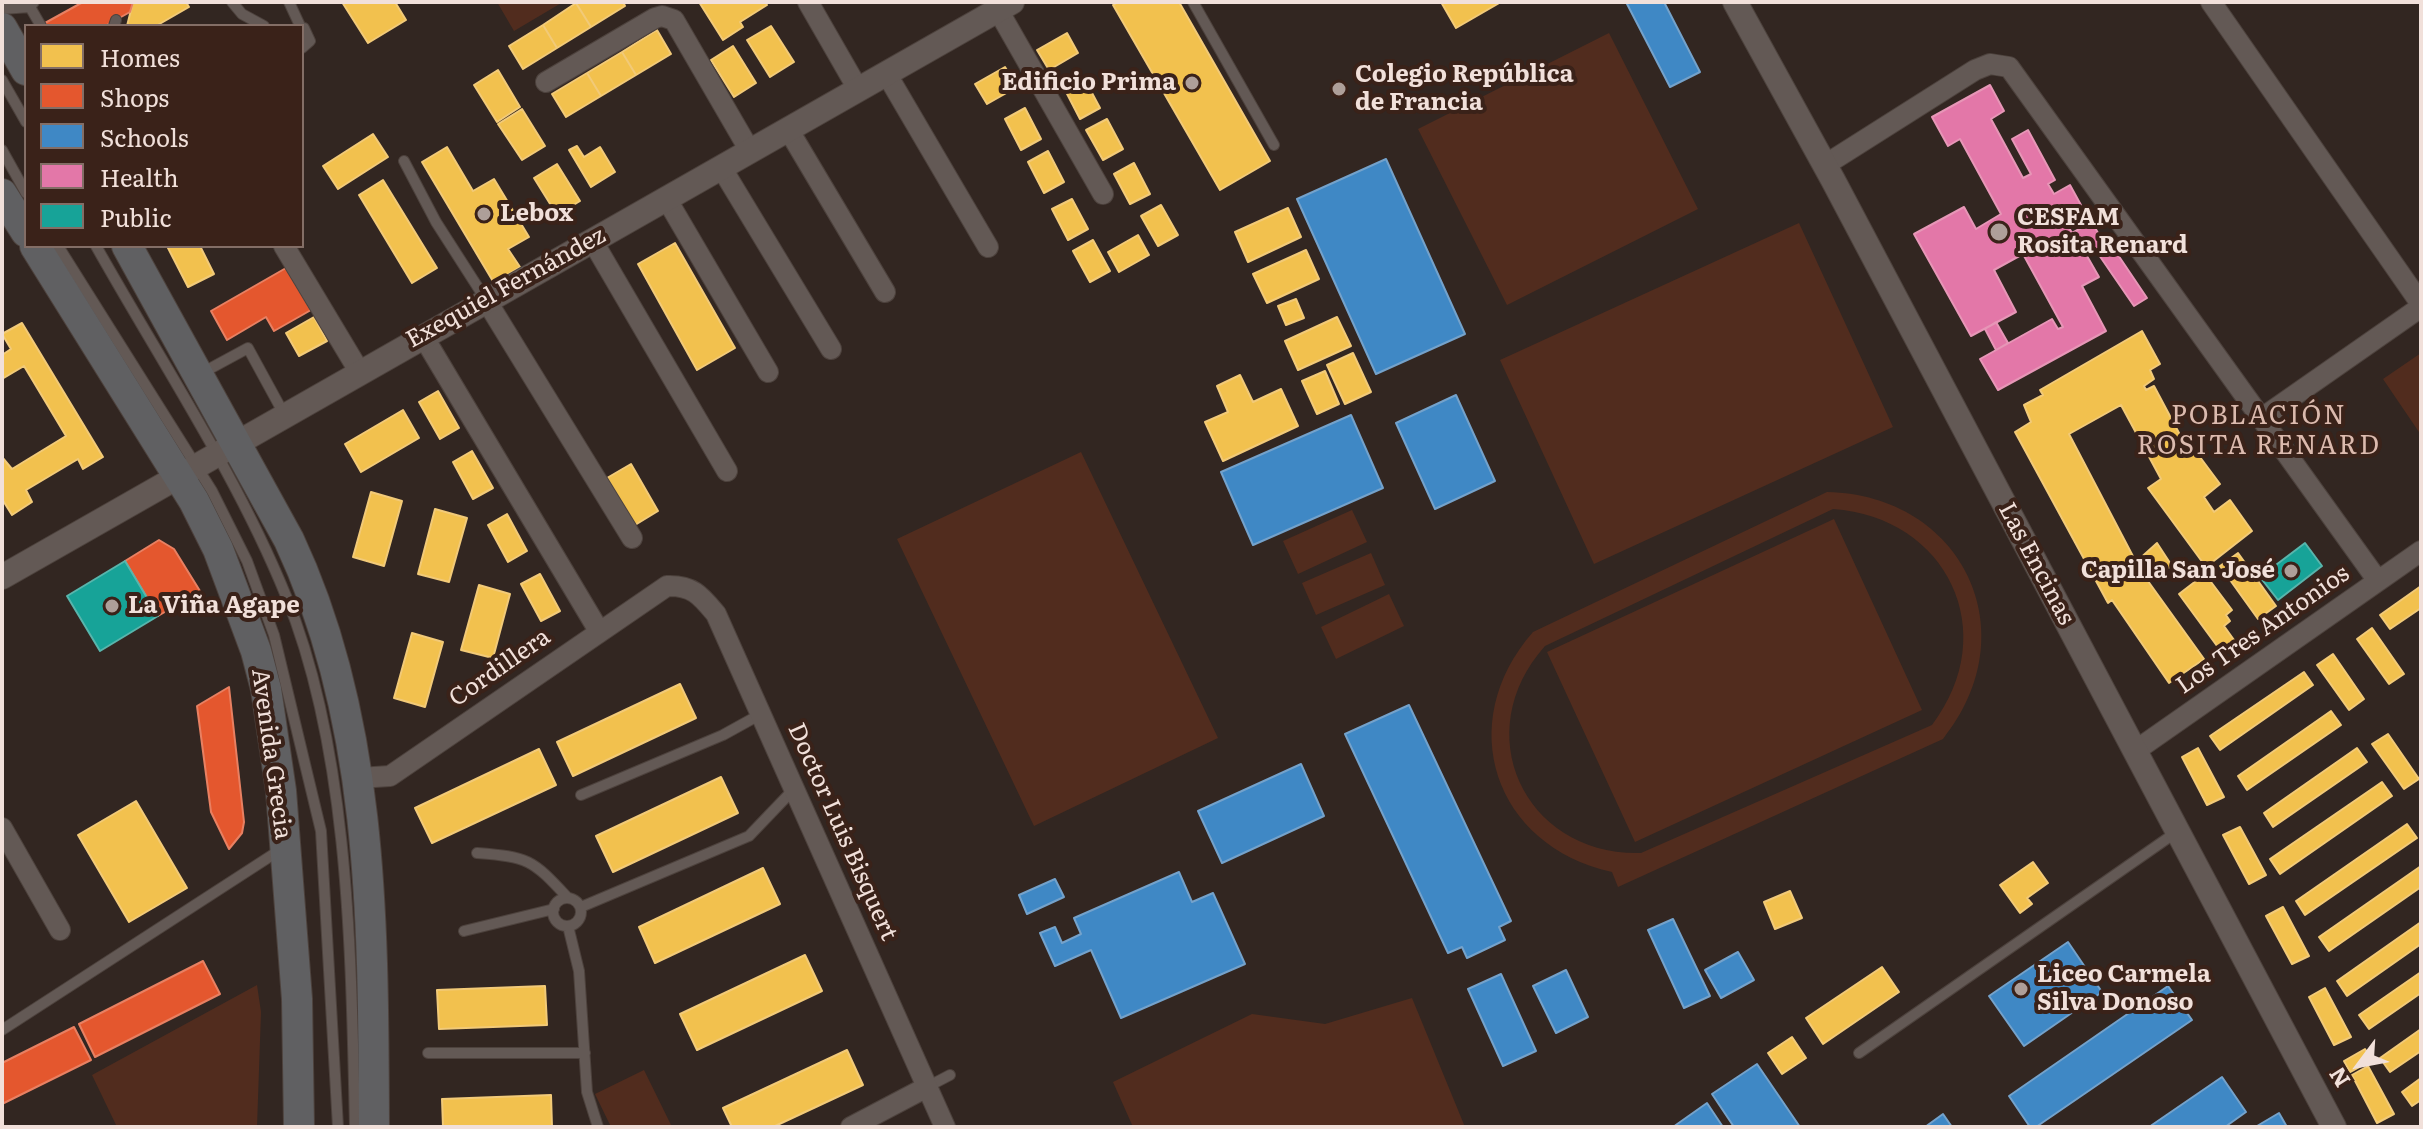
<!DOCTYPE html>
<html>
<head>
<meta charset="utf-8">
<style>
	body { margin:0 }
	#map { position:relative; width:2423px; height:1129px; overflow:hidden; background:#322621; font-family:Literata,serif }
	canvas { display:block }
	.frame { position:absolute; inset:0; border:4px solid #f1e0da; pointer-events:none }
	.legend { position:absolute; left:24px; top:24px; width:280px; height:224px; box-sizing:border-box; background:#3a2219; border:2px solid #836e66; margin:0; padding:10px 14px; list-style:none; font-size:24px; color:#f1e0da }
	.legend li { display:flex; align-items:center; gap:16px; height:40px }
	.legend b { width:40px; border:2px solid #836e66 }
	.north { position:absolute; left:2319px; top:1025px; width:80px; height:80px; -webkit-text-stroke:6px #3a2219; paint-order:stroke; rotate:238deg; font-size:22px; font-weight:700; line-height:32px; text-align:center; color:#f1e0da }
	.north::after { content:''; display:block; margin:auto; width:28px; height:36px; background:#f1e0da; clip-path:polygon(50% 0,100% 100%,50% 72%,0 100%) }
</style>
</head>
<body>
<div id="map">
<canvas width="2423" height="1129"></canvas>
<div class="frame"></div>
<ul class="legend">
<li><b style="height:22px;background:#f2c14e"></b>Homes</li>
<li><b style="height:22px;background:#e4572e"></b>Shops</li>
<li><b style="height:22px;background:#3f88c5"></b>Schools</li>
<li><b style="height:22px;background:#e377a8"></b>Health</li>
<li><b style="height:22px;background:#17a398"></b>Public</li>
</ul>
<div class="north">N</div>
</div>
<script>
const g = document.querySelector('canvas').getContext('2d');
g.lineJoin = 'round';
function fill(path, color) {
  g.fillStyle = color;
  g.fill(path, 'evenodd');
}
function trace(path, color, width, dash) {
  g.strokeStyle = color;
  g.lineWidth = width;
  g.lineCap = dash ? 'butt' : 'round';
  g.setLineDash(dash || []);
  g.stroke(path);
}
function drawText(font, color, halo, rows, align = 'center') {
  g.font = font + ' Literata,serif';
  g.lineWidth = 8;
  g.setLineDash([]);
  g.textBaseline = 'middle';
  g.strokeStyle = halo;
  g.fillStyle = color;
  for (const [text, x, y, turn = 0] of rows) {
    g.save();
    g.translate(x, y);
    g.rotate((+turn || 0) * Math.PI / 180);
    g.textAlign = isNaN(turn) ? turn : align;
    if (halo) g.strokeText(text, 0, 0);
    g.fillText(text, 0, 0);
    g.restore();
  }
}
fill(new Path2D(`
	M497,2H563L514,31Z
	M1609,33L1698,209L1507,305L1418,129Z
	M1799,223L1893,427L1594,564L1500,360Z
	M2421,353V435L2383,379Z
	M1081,452L1218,738L1034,826L897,539Z
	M1827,492C1963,495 2029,633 1943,739L1618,887L1612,872C1494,846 1453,723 1533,632ZM1833,509C1947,517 2003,632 1932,725L1641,853C1525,856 1467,733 1545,646Z
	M1352,510L1367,542L1298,574L1283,541Z
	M1834,519L1922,710L1635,842L1547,652Z
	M1371,553L1385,585L1316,615L1302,583Z
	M1389,594L1404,626L1336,659L1321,627Z
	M257,985L261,1012L257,1127H117L92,1075Z
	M1412,998L1465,1127H1133L1113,1082L1252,1014L1325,1024Z
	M644,1070L672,1127H611L595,1094Z`), '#512c1e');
const homes = new Path2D(`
	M133,2H186L189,7L156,26H127Z
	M342,2H395L406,20L368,43Z
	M623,2L625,6L591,27L576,3Z
	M699,2H765L767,5L740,22L743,27L723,40Z
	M1118,2H1179L1270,161L1220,190L1113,5Z
	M1441,2H1501L1456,28Z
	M576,3L591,27L557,48L543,25Z
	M543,25L557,48L523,69L509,46Z
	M771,26L794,62L770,77L747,40Z
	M657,30L671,54L636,75L622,52Z
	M1067,33L1078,53L1049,70L1037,50Z
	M733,46L756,83L734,97L711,60Z
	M622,52L636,75L601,96L587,73Z
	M1005,67L1017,87L987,104L975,84Z
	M498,70L520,107L497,122L474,85Z
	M587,73L601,96L566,117L552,94Z
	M1084,78L1100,108L1080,119L1064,88Z
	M1025,108L1041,139L1021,150L1005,119Z
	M522,109L545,146L522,160L498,124Z
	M1107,119L1123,149L1103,160L1086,130Z
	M373,134L388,157L338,189L323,166Z
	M577,146L584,157L600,147L615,172L591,187L569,150Z
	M447,147L473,191L494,179L529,237L508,249L520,267L494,283L422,162Z
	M1048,151L1064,182L1044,193L1028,162Z
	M1134,163L1150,194L1130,204L1114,174Z
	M557,164L580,201L557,215L534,178Z
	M383,180L437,268L412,283L359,195Z
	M1072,199L1088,229L1068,240L1052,209Z
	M1161,205L1178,235L1158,246L1141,216Z
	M1288,208L1301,237L1248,262L1235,232Z
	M1138,235L1149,255L1119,272L1108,252Z
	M1093,240L1110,271L1090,282L1073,251Z
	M675,243L735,348L697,370L638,264Z
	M167,246H200L214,274L188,287Z
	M1306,250L1319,279L1267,303L1253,274Z
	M1296,299L1304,318L1286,325L1278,306Z
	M314,317L327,341L299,356L286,333Z
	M1337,317L1351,346L1298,370L1285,341Z
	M22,323L103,457L83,469L78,459L26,490L32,502L12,515L2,499V457L12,469L66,436L24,366L2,379V355L11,349L2,334Z
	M2142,331L2160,364L2150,370L2154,379L2144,386L2146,390L2154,386L2187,448L2191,445L2220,484L2204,497L2214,512L2230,500L2252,531L2206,567L2148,488L2161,479L2121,405L2069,434L2136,562L2157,543L2172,566L2154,576L2147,566L2140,570L2204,659L2169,683L2112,600L2108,603L2015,432L2031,422L2024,405L2043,395L2040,390Z
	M1353,353L1371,392L1345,404L1327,365Z
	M1325,371L1339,404L1317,414L1302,381Z
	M1240,375L1253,402L1281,389L1298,426L1223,461L1205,422L1228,412L1217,386Z
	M438,391L459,428L440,439L419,402Z
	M403,410L419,438L361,472L345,444Z
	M472,451L493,488L473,499L453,462Z
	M631,464L658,511L635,525L607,478Z
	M371,492L402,501L384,566L353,557Z
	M435,509L467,518L449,582L418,574Z
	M507,514L527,551L508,562L488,525Z
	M2238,553L2276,606L2258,619L2220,566Z
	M540,574L560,611L541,621L521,584Z
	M2205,574L2232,610L2226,615L2230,621L2224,626L2234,640L2220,650L2179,594Z
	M479,585L510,594L493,658L461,650Z
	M2421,586V608L2390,629L2380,615Z
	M2372,628L2404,674L2389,684L2357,639Z
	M412,633L443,642L425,707L394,698Z
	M2333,654L2364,699L2349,710L2317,665Z
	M2304,672L2313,685L2220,750L2210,736Z
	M680,684L696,718L573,776L557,742Z
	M2331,711L2341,725L2247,790L2238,776Z
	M2388,734L2419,779L2404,789L2372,744Z
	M2198,748L2224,797L2207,805L2182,757Z
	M2357,748L2367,762L2273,827L2264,813Z
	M539,749L556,785L432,843L415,808Z
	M721,777L738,813L613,872L596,836Z
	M2382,782L2392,796L2280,874L2270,859Z
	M136,801L187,888L129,922L78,835Z
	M2407,824L2417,838L2305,915L2296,901Z
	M2240,827L2266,875L2249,884L2223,835Z
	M2033,862L2048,883L2027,898L2032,904L2020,913L2000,885Z
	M2421,866V887L2329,951L2319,937Z
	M763,868L780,904L655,963L639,927Z
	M1790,891L1802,918L1775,929L1764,902Z
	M2283,907L2309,956L2292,964L2266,916Z
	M2421,922V944L2347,996L2337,981Z
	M805,955L822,991L697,1050L680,1014Z
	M1882,967L1899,992L1823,1044L1806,1018Z
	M2421,972V993L2369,1029L2359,1015Z
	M545,986L547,1025L439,1029L437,990Z
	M2325,988L2351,1037L2334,1045L2309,997Z
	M2421,1029V1051L2390,1072L2380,1058Z
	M1792,1037L1806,1058L1782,1074L1768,1053Z
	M2365,1049L2372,1060L2350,1072L2344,1061Z
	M847,1050L863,1085L773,1127H732L723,1108Z
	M2368,1066L2394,1114L2377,1123L2352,1075Z
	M2421,1078V1100L2412,1106L2402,1092Z
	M551,1095L552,1127H443L442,1099Z`);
fill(homes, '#f2c14e');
trace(homes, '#f2ca78', 2);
const shops = new Path2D(`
	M83,2H133L130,12L105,26H47L45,23Z
	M286,268L311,310L274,331L266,317L227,340L211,311Z
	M159,540L174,549L200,591L158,616L125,561Z
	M229,687L244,822L242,833L229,849L211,812L197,706Z
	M203,961L220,994L95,1057L79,1024Z
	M74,1027L91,1060L2,1104V1063Z`);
fill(shops, '#e4572e');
trace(shops, '#e88062', 2);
const schools = new Path2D(`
	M1626,2H1664L1700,72L1670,87Z
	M1386,159L1465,334L1376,374L1297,199Z
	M1456,395L1495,481L1435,509L1396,423Z
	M1351,415L1383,488L1253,545L1221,472Z
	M1409,705L1511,921L1499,927L1505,940L1467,958L1462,947L1448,953L1345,734Z
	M1301,764L1324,816L1222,863L1198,811Z
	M1179,872L1192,902L1213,893L1245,964L1121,1018L1091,950L1055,966L1040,933L1055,927L1062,943L1081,934L1074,918Z
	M1055,879L1064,897L1027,914L1019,895Z
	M1673,919L1710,996L1684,1008L1648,930Z
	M2068,942L2102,992L2024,1046L1989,996Z
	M1738,952L1754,980L1721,998L1705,970Z
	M1566,970L1588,1017L1556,1033L1533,986Z
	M1501,974L1536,1051L1503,1066L1468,989Z
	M2168,986L2192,1020L2036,1127H2030L2009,1096Z
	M1757,1064L1800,1127H1734L1712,1094Z
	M2222,1077L2246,1112L2225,1127H2149Z
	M1707,1103L1723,1127H1673Z
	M2279,1113L2287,1127H2258L2257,1126Z
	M1943,1114L1952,1127H1925Z`);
fill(schools, '#3f88c5');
trace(schools, '#74a2cb', 2);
const health = new Path2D(`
	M1990,85L2004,111L1991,119L2023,178L2031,174L2012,139L2028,130L2055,180L2048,184L2054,194L2070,185L2087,216L2068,226L2072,233L2092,222L2105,246L2087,256L2099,277L2082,286L2106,331L1998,390L1980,359L2052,319L2058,329L2063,327L2023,254L1994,270L2016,312L1971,336L1914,234L1964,207L1976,229L2001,214L1960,139L1948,146L1932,117Z
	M2112,246L2147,298L2134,306L2099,255Z
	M1996,322L2008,343L1996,350L1985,329Z`);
fill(health, '#e377a8');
trace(health, '#e796b7', 2);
const public = new Path2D(`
	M2305,543L2322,566L2278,600L2260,577Z
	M125,561L158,616L100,651L67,596Z`);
fill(public, '#17a398');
trace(public, '#58b5ac', 2);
const service = new Path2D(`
	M232,2L242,14L264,26
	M289,2L302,30
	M1193,2L1274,145
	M30,7L41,26
	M2,9L30,7L34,2
	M114,26L116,20
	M302,48L310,41L304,28
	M2,80L26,122
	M2,150L26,193
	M404,161L436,222L486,300
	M58,246L212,491L247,561L274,635L321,831L338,1127
	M96,246C160,360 237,475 286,596C350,753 351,959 355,1127
	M200,374L248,348L284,414
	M581,795L723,735L761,714
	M477,853C528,857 532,859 567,897
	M553 912a14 14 0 1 1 28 0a14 14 0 1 1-28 0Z
	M581,907L749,836L794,789
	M568,926L579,971L587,1092L598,1127
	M464,931L554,909
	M2,1030L280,850
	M428,1053H585
	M1859,1053L2178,831
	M927,1087L950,1075`);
const minor = new Path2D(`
	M808,2L858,89
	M2211,2L2421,304
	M998,10L1103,194
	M886,73L988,247
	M546,82L655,18L662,16L674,20L750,151
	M788,129L885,292
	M1825,165L1975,70L1990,64L2009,67L2378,581
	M721,167L831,349
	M666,198L768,372
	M592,240L727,471
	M284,246L359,371
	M486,300L632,538
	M423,336L599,631
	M2262,418L2421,307
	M2135,751L2421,551
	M359,778L390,776L667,586C693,585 701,596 716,614L945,1127
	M2,828L60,930
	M851,1127L927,1087`);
const tertiary = new Path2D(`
	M1735,2L1833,180L2334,1127
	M2,577L1012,2`);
const primary = new Path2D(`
	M2,28L26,70
	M2,194L26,232
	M35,246L194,501L218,549L256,651L266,689L281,791L297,999L299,1127
	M127,246L289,540C375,723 373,929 374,1127`);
trace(service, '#4d423d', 12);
trace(minor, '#4d423d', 22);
trace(tertiary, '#4d423d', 26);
trace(primary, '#4d423d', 32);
trace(service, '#635955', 10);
trace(minor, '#635955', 20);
trace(tertiary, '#635955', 24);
trace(primary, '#606062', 30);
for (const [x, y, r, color] of [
	[1192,83,8,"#ae9f99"],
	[1339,89,8,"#ae9f99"],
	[484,214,8,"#ae9f99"],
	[1999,232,10,"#ae9f99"],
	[2291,571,8,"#ae9f99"],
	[112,606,8,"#ae9f99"],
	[2021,989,8,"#ae9f99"]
]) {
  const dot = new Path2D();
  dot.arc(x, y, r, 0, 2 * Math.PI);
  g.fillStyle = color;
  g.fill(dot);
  trace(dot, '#3a2219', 3);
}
drawText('bold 24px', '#f1e0da', '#3a2219', [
	["Colegio República",1355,75],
	["de Francia",1355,103],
	["Edificio Prima",1176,83,"right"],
	["Lebox",500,214],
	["CESFAM",2017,218],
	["Rosita Renard",2017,246],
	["Capilla San José",2275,571,"right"],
	["La Viña Agape",128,606],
	["Liceo Carmela",2037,975],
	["Silva Donoso",2037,1003]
], 'left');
drawText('24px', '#f1e0da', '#3a2219', [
	["Exequiel Fernández",506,288,-29],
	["Las Encinas",2036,564,62],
	["Los Tres Antonios",2263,630,-35],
	["Cordillera",500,668,-35],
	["Avenida Grecia",271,754,82],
	["Doctor Luis Bisquert",842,832,66]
]);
g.letterSpacing = '2px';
drawText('26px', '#dbbaae', '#3a2219', [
	["POBLACIÓN",2259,416],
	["ROSITA RENARD",2259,446]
]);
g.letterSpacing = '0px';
</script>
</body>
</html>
